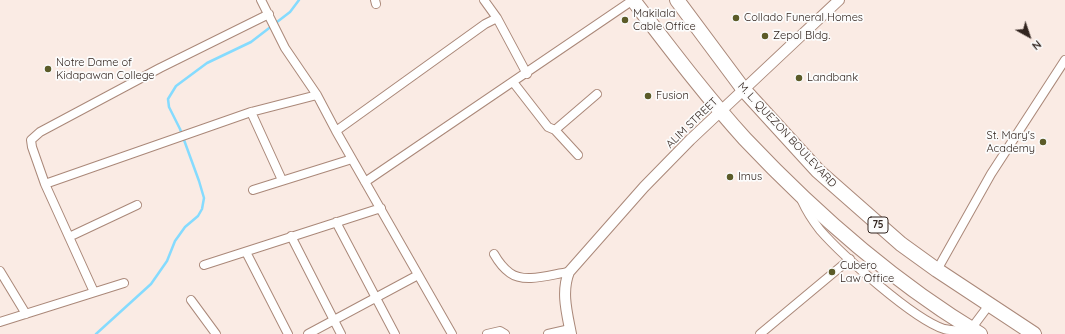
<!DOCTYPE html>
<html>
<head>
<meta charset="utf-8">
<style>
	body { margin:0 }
	#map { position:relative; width:1065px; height:334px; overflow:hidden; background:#faebe4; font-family:Quicksand,sans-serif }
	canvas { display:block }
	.north { position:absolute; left:1009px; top:16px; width:40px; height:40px; -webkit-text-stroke:3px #fcfcfc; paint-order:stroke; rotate:140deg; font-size:11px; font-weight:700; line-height:16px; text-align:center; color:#32251f }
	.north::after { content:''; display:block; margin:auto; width:14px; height:18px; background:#32251f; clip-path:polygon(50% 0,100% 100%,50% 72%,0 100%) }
</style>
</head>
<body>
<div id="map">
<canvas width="1065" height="334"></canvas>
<div class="north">N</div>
</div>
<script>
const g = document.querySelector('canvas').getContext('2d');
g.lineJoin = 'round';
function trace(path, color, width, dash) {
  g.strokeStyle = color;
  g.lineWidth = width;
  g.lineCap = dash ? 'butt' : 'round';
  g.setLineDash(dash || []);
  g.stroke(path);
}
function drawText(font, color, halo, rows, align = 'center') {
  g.font = font + ' Quicksand,sans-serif';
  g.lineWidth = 3.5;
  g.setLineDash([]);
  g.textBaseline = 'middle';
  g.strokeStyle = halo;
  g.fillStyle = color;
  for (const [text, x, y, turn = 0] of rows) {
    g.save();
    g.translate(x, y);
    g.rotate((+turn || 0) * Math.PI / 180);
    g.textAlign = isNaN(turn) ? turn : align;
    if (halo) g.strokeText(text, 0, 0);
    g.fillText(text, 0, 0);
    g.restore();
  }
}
trace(new Path2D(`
	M96,334L151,284L167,261L175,241L185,227L198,216L202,209L204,198L199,181L180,129L169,107L168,99L176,86L207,63L251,42L290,12L299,0`), '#85dbfe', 2.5);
const minor = new Path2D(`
	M261,0L285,48L317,95L336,131L452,334
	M375,0L376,4
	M484,0L497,18
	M513,82L548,127L555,130L597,94
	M251,112L282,180
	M555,130L578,155
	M336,131L485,24L497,18L527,74
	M365,182L633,0
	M45,184L251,112L317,95
	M253,190L352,159
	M802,201C807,212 813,221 820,230C842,255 913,319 944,329C953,331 962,331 971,329L989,305
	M336,222L395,334
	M291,236L341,334
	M69,237L137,205
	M246,252L288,334
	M494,254C498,261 503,268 510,273C525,284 552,274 569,272
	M204,265L381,208
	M937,270L991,174L1065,60
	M0,271L26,314
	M94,292L45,184L32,147L31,140L40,132L160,68L269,14
	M191,300L216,334
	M0,322L124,283
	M308,334L418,275
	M487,334L500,331L505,334
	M548,334L570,329
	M760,334L850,259`);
const tertiary = new Path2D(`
	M571,334C567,313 561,292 569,272L644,187L690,140L839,0`);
const trunk = new Path2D(`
	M633,0C669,47 705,95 745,139C814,212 893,282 980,334
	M677,0L744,90L818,171L901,244L937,270L1034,334`);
trace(minor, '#aa8879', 10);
trace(tertiary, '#aa8879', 12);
trace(trunk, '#aa8879', 16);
trace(minor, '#fff', 8);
trace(tertiary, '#fff', 10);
trace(trunk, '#fff', 14);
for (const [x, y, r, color] of [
	[736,18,4,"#5b5b28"],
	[625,20,4,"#5b5b28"],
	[765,36,4,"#5b5b28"],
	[48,69,4,"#5b5b28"],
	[799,78,4,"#5b5b28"],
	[648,96,4,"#5b5b28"],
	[1043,142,4,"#5b5b28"],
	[730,177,4,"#5b5b28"],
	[832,272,4,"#5b5b28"]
]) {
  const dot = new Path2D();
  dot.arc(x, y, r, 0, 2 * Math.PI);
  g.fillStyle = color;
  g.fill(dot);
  trace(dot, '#fcfcfc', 1.5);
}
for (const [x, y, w] of [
	[878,225,20]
]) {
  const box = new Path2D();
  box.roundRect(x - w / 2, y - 8, w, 16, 3);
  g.fillStyle = '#fcfcfc';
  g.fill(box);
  trace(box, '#32251f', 1);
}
drawText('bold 10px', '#32251f', null, [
	["75",878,225]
]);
drawText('11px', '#32251f', '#fcfcfc', [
	["Makilala",633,14],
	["Cable Office",633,27],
	["Collado Funeral Homes",744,18],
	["Zepol Bldg.",773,36],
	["Notre Dame of",56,63],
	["Kidapawan College",56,76],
	["Landbank",807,78],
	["Fusion",656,96],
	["St. Mary's",1035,136,"right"],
	["Academy",1035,149,"right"],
	["Imus",738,177],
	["Cubero",840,266],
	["Law Office",840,279]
], 'left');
drawText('11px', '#32251f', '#fcfcfc', [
	["ALIM STREET",692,123,-44],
	["M. L. QUEZON BOULEVARD",787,135,47]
]);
</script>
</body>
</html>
